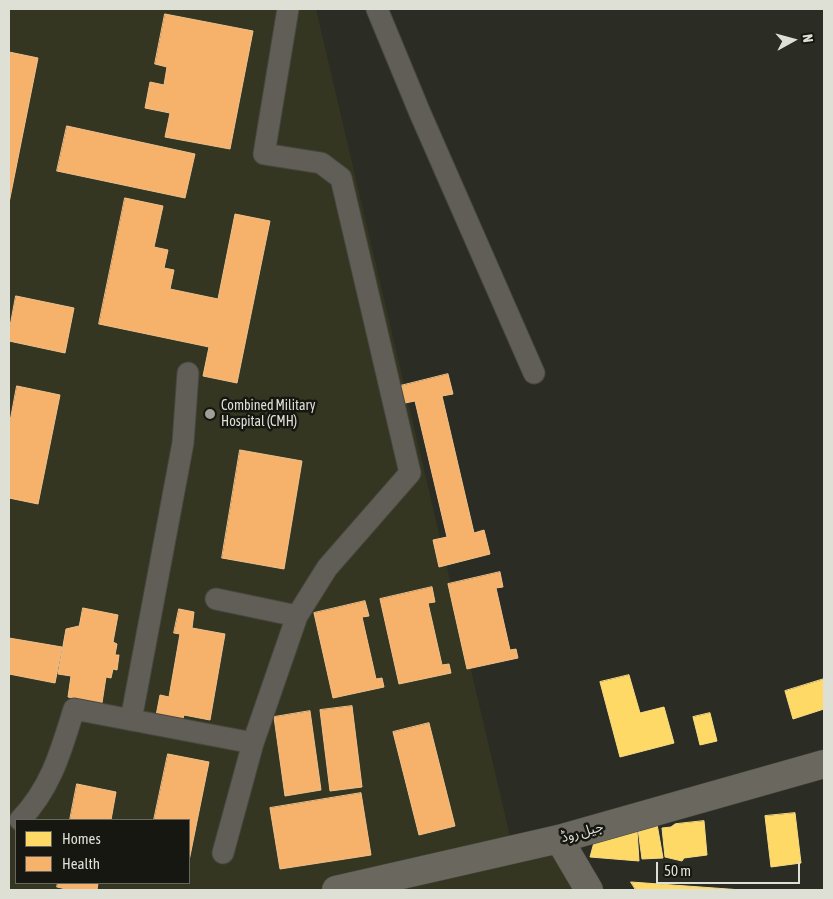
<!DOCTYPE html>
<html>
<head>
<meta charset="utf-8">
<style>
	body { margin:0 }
	#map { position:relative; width:833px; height:899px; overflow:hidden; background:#2b2c23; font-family:"Asap Condensed",sans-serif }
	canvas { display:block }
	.frame { position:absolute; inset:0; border:10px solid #dedfd5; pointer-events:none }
	.legend { position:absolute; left:15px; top:819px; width:175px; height:65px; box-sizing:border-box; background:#161710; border:1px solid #66675f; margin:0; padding:6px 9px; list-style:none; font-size:15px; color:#dedfd5 }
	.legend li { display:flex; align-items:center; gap:10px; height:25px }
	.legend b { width:25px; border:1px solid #66675f }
	.north { position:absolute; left:768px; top:15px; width:50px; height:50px; -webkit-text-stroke:4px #161710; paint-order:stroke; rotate:83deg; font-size:14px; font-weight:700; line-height:20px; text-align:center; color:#dedfd5 }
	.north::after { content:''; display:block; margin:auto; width:18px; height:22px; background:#dedfd5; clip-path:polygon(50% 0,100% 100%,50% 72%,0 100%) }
	.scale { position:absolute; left:656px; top:862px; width:144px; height:22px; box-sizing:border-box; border:2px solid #dedfd5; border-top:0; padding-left:6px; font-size:15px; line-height:18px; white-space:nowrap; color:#dedfd5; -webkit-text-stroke:4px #161710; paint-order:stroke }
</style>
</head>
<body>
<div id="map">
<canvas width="833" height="899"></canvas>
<div class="frame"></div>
<ul class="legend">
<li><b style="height:14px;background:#ffd966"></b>Homes</li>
<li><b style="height:14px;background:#f6b26b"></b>Health</li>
</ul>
<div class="north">N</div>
<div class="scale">50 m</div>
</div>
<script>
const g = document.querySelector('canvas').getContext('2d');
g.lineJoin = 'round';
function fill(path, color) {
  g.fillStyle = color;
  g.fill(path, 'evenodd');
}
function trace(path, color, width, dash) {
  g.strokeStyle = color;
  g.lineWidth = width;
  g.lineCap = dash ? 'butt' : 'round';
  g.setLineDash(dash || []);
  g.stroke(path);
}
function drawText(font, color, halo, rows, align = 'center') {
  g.font = font + ' "Asap Condensed","Noto Sans Arabic",sans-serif';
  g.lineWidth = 5;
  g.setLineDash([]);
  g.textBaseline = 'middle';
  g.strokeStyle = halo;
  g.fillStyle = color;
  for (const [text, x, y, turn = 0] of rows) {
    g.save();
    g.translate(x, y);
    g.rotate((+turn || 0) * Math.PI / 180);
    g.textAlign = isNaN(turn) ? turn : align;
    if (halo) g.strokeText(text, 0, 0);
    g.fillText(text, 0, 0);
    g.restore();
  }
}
fill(new Path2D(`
	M9,9H316L513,849L559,839L589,890H9ZM16,820H189V883H16Z`), '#353621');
const homes = new Path2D(`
	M629,675L640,713L664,707L674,743L620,757L600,682Z
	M824,679V709L793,719L785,691Z
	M710,713L717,741L700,745L693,717Z
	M795,813L801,863L771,867L765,816Z
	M704,821L707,855L684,858L682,861L665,857L662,828L671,827L675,824Z
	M657,824L663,858L642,859L638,829Z
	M637,830L639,861L590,857L596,835Z
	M631,882L742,890H636Z`);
fill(homes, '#ffd966');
trace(homes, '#f5db87', 1);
const health = new Path2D(`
	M165,14L253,31L230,149L165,137L170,113L145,108L150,82L164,85L167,67L155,64Z
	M9,52L38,58L9,203Z
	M67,126L195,154L185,198L57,171Z
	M125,198L163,206L154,247L168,250L164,268L174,270L170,289L218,299L235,214L270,221L237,383L203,376L209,347L99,324Z
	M16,296L74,308L65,353L9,341V332Z
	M448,374L453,394L442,396L474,533L484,530L490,554L439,567L433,540L447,537L415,401L400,404L396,387Z
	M17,386L60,395L38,504L9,498V427Z
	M240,450L302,461L284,569L222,558Z
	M500,572L503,587L496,588L510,650L516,649L518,658L467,669L448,584Z
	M432,587L435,602L428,603L442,665L449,664L451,673L399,684L380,599Z
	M365,601L369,616L362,617L376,679L382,678L384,687L333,698L314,613Z
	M83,608L118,615L113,642L117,644L115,655H119L117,670L113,669L111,678L106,677L102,703L68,697L71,676L58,674L66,629L79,626Z
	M179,609L194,612L192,628L225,634L210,720L184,715L181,726L155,721L160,695L169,697L180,634L174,633Z
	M9,638L62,647L55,683L9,674Z
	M352,706L362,787L330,791L320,710Z
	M310,711L321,790L285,796L274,717Z
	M429,723L455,826L419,835L393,732Z
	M168,754L209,762L189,861V820H154Z
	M77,784L116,792L111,820H70Z
	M361,793L371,855L280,869L270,808Z
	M58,883H98L97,890H71L57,887Z`);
fill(health, '#f6b26b');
trace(health, '#efc08b', 1);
const minor = new Path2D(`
	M377,9L420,113L534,373
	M216,599L297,616
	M131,720L183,443L188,373
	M20,820C51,788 61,751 74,709L253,743
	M223,853L253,743L297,616L327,568L410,473L341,178L321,163L264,154L288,9`);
const major = new Path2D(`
	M559,839L589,890
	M336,890L559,839L824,764`);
trace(minor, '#474840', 23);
trace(major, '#474840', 29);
trace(minor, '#615e57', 21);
trace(major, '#6a685e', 28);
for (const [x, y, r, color] of [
	[210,414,6,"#9fa097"]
]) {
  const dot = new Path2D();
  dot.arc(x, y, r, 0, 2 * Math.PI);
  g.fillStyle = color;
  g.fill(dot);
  trace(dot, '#161710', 2);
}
drawText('14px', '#dedfd5', '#161710', [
	["Combined Military",221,406],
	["Hospital (CMH)",221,422]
], 'left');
drawText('14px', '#dedfd5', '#161710', [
	["جیل روڈ",582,832,-16]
]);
</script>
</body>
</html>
